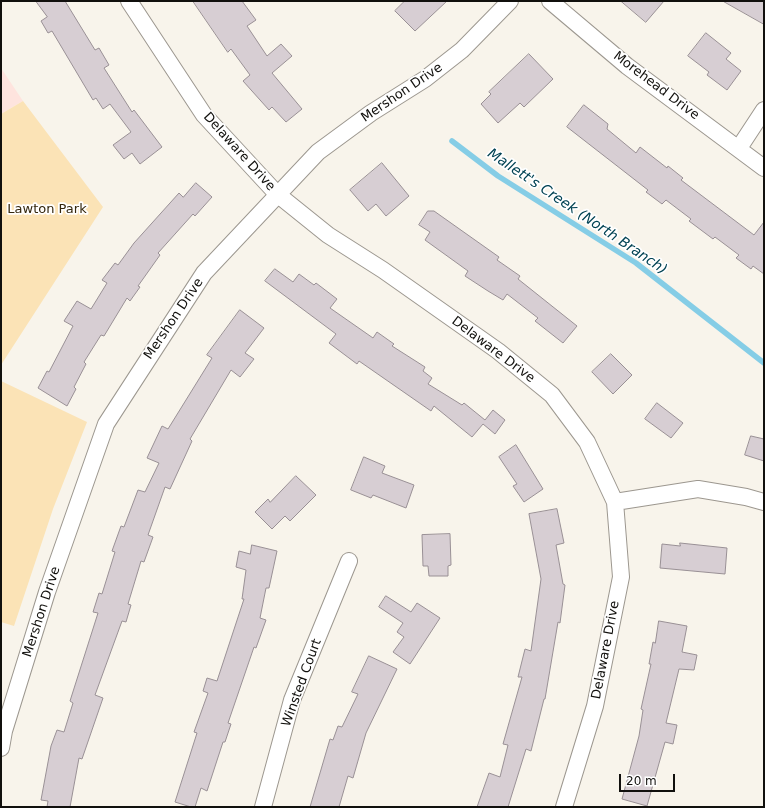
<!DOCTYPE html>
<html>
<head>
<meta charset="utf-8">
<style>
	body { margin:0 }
	#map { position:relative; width:765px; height:808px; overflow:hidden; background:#f8f4eb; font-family:"DejaVu Sans",sans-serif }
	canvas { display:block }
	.frame { position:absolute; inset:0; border:2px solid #11100d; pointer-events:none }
	.scale { position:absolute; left:619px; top:774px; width:56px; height:18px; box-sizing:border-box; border:2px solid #11100d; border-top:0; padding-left:5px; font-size:12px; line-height:14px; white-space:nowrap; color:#11100d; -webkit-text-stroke:3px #fff; paint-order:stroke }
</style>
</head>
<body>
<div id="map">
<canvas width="765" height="808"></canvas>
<div class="frame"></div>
<div class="scale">20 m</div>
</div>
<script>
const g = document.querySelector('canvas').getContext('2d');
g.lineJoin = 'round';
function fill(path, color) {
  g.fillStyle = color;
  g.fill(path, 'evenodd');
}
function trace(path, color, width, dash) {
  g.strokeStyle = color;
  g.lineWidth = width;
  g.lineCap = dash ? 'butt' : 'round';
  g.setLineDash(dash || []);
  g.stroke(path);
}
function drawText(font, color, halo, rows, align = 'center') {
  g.font = font + ' "DejaVu Sans",sans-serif';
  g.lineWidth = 3.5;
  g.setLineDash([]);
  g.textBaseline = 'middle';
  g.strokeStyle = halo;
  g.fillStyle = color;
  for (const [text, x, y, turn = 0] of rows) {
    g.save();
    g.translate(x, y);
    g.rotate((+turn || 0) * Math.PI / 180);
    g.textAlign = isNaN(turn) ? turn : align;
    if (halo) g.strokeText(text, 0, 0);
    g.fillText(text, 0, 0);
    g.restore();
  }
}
fill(new Path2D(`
	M1,68L23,101L1,114Z`), '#fee4de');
fill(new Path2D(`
	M23,101L103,207L1,365V114Z
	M1,381L87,422L53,509L14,626L1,622Z`), '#fbe3b6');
trace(new Path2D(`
	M452,141L498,176L636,263L764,363`), '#85cde6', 5.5);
const building = new Path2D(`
	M36,1H65L95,50L99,48L109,65L104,68L132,112L134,110L162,147L140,164L132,153L124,159L113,145L131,132L110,104L103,109L96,98L93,100L52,31L48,33L41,21L47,17Z
	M193,1H242L256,20L247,26L267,56L281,44L292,56L272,73L302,109L286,122L272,107L269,110L243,81L250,75L231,49L228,52Z
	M405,1H447L415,31L395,11Z
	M621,1H664L646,22Z
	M723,1H764V24Z
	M706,33L731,53L726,59L741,71L727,90L707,75L709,72L688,56Z
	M529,54L553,79L524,107L520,103L498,123L481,104L491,94L489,92Z
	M584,105L608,124L607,129L636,153L640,147L667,168L668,166L683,178L681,180L754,235L764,222V274L753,266L751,269L736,258L739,255L715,237L713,239L689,221L691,219L666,200L662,204L646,192L648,190L567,127Z
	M382,163L409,196L386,216L376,204L368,211L350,190Z
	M196,183L212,197L195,216L193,214L158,253L160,255L138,286L140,287L130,301L127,298L104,336L101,335L84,362L86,364L74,387L76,389L67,406L38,388L47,371L49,372L73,326L64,321L77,301L91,309L107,283L102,280L115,263L118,265L134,243L179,193L183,197Z
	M428,211H434L499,257L497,260L520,276L518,279L577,326L563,343L535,321L538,318L507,294L503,300L488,291L465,276L468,271L425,240L430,232L419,225Z
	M275,269L293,282L299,274L314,285L316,283L337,299L330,308L373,338L377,332L394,344L392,346L425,367L423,371L432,378L428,384L462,405L464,403L485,420L493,410L505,420L495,434L483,424L472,437L434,406L431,411L359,361L357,364L329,343L336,334L265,281Z
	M240,310L264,328L245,353L254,359L240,377L231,370L190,439L192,441L170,489L165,487L148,535L153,537L144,562L141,561L128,604L131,605L126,622L122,621L95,695L103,698L82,759L79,758L70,807H47L48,801L41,800L51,746L57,730L64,732L73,703L70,701L98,613L93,612L99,593L102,594L115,552L112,551L121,526L124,527L138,490L145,492L159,463L147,458L162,426L168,429L212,358L207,355Z
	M611,354L632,375L613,394L592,372Z
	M657,403L683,423L671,438L645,419Z
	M751,436L764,439V461L745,455Z
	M516,445L543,489L524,502L513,486L517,484L499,457Z
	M364,457L385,466L382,473L414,485L406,508L373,495L371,498L351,490Z
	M296,476L316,495L290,521L285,516L272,529L255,512L268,499L270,502Z
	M557,509L564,543L556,545L563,584L565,585L560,623L558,622L545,699H544L531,751L526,749L508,807H477L489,773L500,777L508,745L503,744L522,677H518L525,649L531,651L541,579L529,514Z
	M450,534L451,565L448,566V576H429L428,566H423L422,535Z
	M680,543L727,548L725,574L660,568L662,544L680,546Z
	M252,545L277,551L269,588H266L260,618L266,620L256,648L254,647L228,723L231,724L225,742H223L207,791L201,788L195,807H191L175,802L197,733L194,732L208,693L203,691L207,678L217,681L244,599H242L246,570L236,567L239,551L250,554Z
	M386,596L411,612L417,603L440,618L410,664L393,652L404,637L397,632L403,623L379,607Z
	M659,621L687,626L682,652L697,655L694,670L679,669L666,723L677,725L673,744L665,742L647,806L622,799L639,736L643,710L641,709L651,664H649L653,642L655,643Z
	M369,656L397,669L366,733L353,778L348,776L339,807H310L330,739L333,740L338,726L342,727L358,694L352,692Z`);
fill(building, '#d7ced3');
trace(building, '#999095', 1);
const minor = new Path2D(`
	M129,1L204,115L277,194L328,235L383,270L498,351L552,395L587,442L615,502L621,577L595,706L564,807
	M550,1L627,66L764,168
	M739,148L764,110
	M615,502L698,489L746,497L764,502
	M1,748L4,731L47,592L106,424L204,273L318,152L371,113L425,79L462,50L510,1
	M263,807L292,700L349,561`);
trace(minor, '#9c978f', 18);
trace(minor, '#fff', 16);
drawText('13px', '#11100d', '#fff', [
	["Morehead Drive",656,86,37],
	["Mershon Drive",402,93,-34],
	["Delaware Drive",239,152,48],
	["Mershon Drive",174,319,-56],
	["Delaware Drive",493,350,37],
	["Mershon Drive",42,612,-72],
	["Delaware Drive",606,650,-79],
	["Winsted Court",302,683,-70]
]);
drawText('13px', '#34270d', '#fff', [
	["Lawton Park",47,210]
]);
drawText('italic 14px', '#004253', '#fff', [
	["Mallett's Creek (North Branch)",577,212,34]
]);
</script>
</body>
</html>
